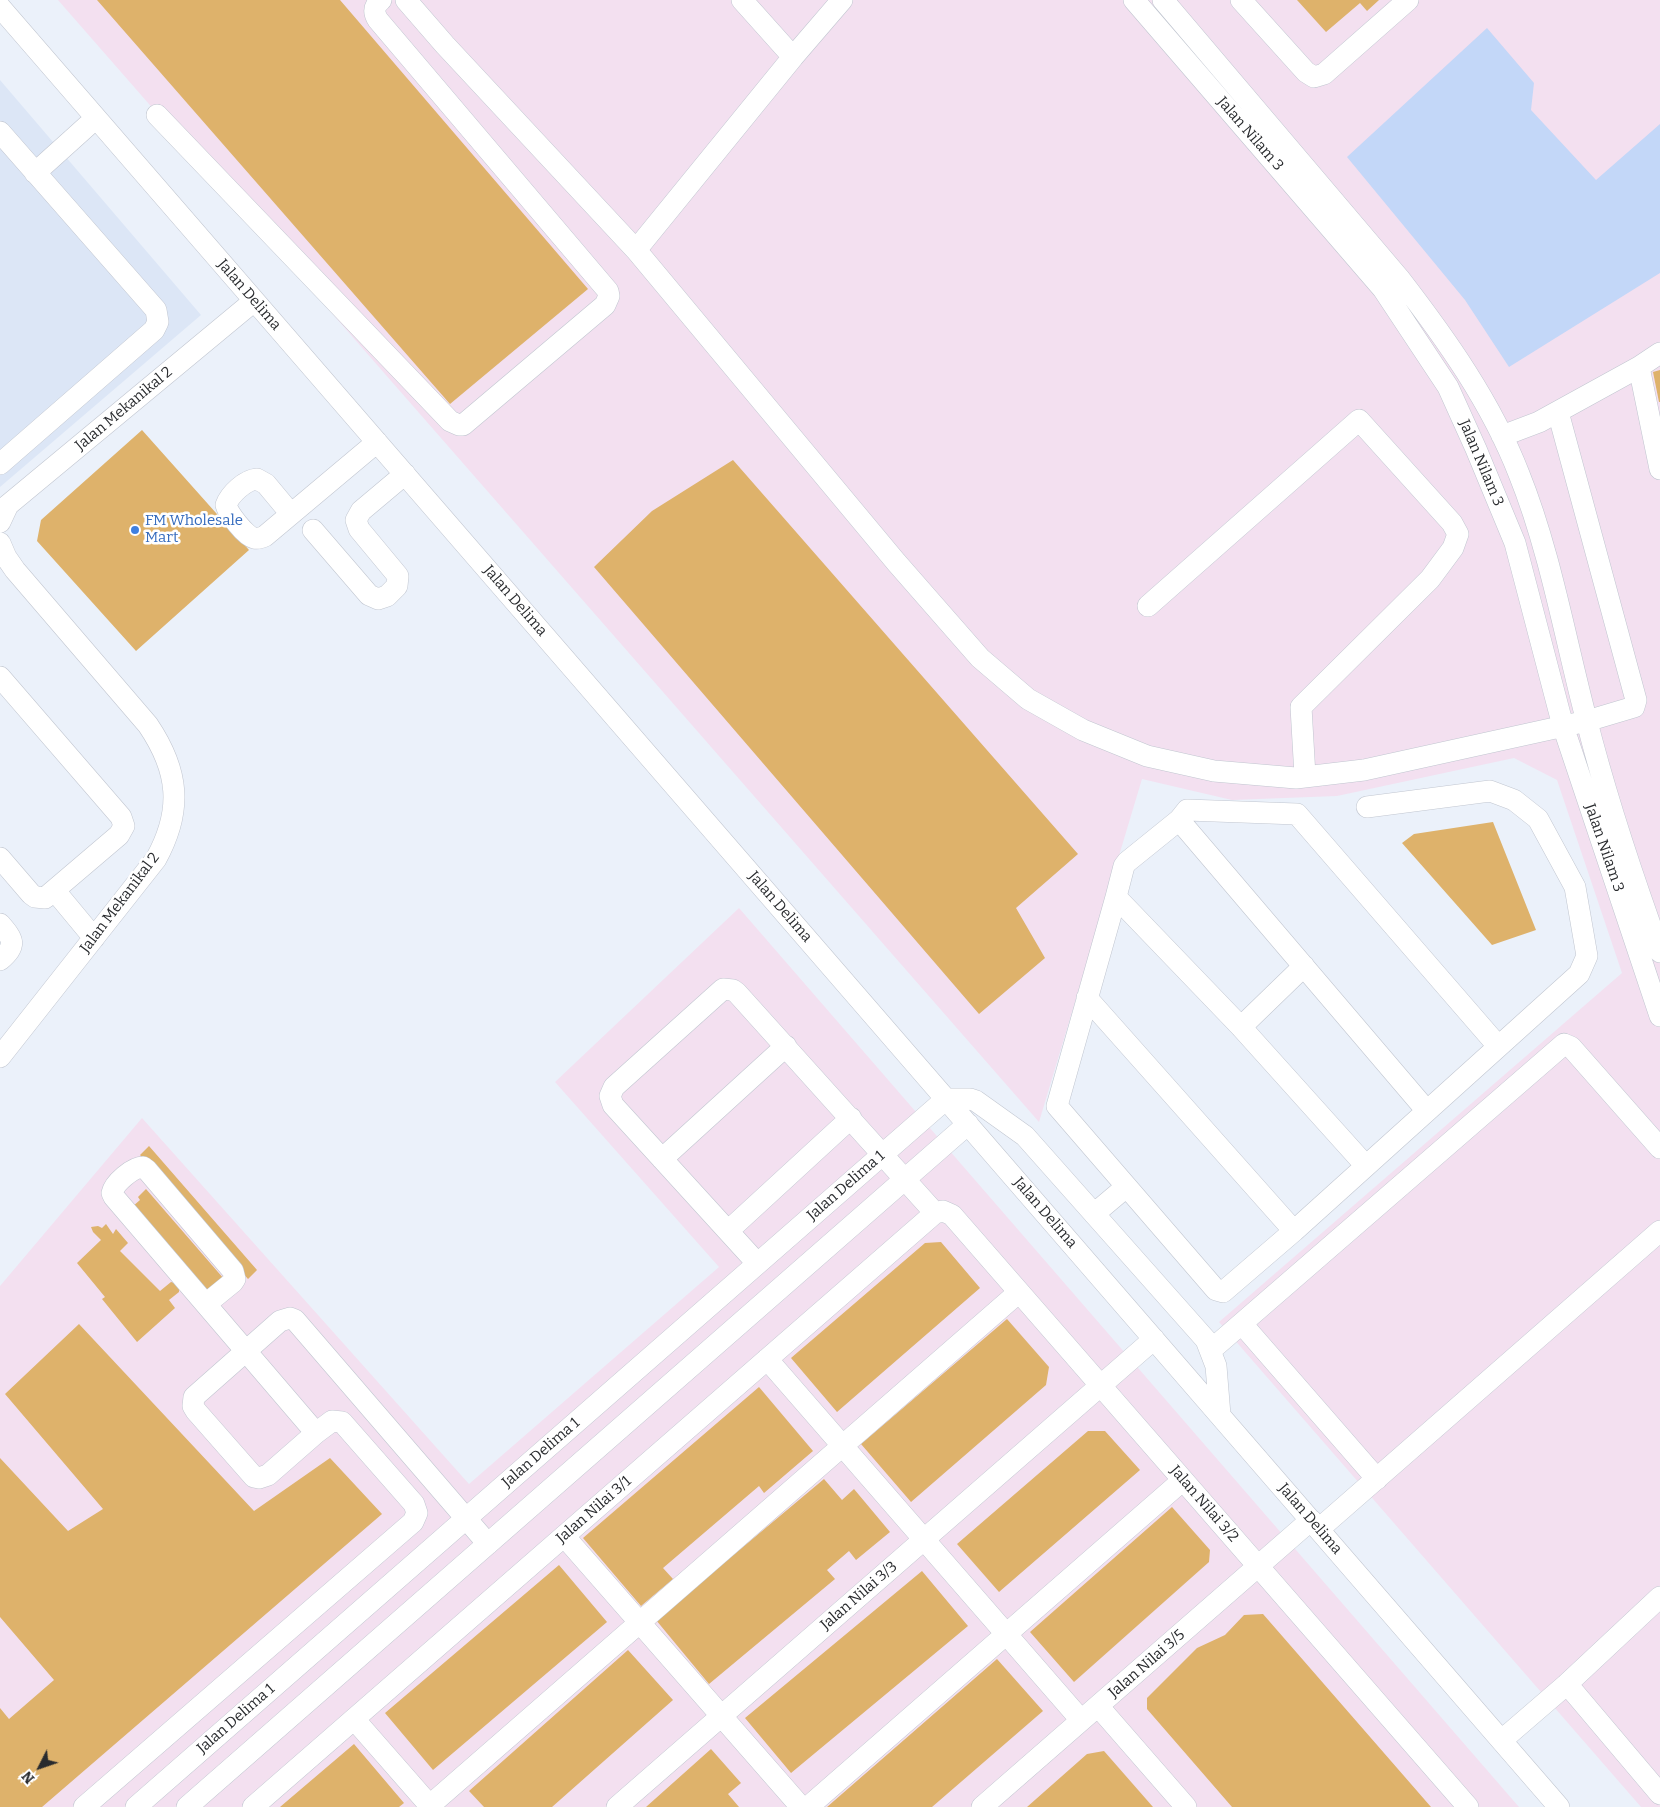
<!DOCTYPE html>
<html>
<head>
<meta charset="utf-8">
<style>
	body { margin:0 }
	#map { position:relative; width:1660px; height:1807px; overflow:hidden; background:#ebf1fa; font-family:Bitter,serif }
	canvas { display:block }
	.north { position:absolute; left:15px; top:1742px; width:50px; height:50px; -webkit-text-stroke:4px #fff; paint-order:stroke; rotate:229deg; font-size:14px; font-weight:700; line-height:20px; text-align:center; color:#292b2e }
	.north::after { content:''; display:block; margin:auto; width:18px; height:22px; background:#292b2e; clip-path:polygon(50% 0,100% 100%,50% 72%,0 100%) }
</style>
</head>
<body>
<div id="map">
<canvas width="1660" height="1807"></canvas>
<div class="north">N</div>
</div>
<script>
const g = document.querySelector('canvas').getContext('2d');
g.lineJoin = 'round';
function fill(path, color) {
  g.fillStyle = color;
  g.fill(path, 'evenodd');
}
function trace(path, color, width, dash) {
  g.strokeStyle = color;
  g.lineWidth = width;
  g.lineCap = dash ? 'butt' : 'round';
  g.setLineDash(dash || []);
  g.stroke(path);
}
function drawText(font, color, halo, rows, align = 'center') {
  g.font = font + ' Bitter,serif';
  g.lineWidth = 5;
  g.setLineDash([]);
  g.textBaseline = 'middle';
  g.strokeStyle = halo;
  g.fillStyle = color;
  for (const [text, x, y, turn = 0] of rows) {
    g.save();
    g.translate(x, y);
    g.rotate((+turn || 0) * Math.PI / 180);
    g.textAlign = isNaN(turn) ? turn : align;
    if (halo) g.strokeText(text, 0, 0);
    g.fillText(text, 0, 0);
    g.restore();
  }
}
fill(new Path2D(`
	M0,80L201,315L0,487Z`), '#dce6f6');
fill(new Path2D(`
	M58,0H1660V1807H1641L1219,1322L1622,973L1557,780L1514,758L1337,796L1232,800L1142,779L1039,1122Z
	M739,908L1519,1807H0V1286L142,1118L469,1484L719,1267L555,1082Z`), '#f3e0f0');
fill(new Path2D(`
	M1487,28L1534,83L1531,110L1596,180L1660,124V273L1509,367L1465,300L1347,157Z`), '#c3d7f8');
fill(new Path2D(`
	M97,0H340L588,289L450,404Z
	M1297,0H1379L1367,11L1360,3L1326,32Z
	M1660,370V402H1659L1653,372Z
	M142,430L249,550L136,651L37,541L41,520Z
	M733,460L1078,854L1016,908L1045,958L979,1014L594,567L652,511Z
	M1493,822L1536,930L1492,945L1402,843L1414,834Z
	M149,1146L257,1270L248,1279L140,1155Z
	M146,1189L224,1279L207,1294L132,1207L140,1200L138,1197Z
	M106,1224L113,1234L116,1229L128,1243L120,1251L160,1291L171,1282L179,1284V1292L169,1300L175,1308L137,1342L102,1299L105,1297L77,1263L101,1240L93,1232L91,1227L98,1226L102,1228Z
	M941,1242L980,1288L837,1412L791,1358L925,1243Z
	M1007,1319L1049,1367L1046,1385L911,1502L861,1444Z
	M79,1324L254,1511L330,1458L382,1514L42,1807H0V1708L9,1719L54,1680L0,1617V1458L68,1531L103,1509L5,1394Z
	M759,1387L813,1451L764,1493L759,1486L663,1568L673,1579L641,1606L583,1538Z
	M1088,1431H1105L1140,1470L999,1592L957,1544Z
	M824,1479L842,1500L854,1489L890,1532L856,1560L849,1551L827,1570L835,1579L709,1684L656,1620Z
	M1172,1507L1210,1550L1209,1562L1074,1682L1030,1632Z
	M559,1565L607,1622L433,1770L385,1713Z
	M922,1571L968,1626L791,1773L745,1718Z
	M1263,1614L1431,1807H1232L1147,1709V1698L1197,1648L1225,1635L1244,1615Z
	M628,1650L673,1700L552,1807H484L469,1791Z
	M997,1659L1043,1711L932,1807H827Z
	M354,1744L404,1803L399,1807H280Z
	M711,1749L741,1783L728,1794L739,1807H646Z
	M1104,1751L1153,1807H1027L1087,1754Z`), '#deb26b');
const minor = new Path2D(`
	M406,0L445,45L636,250L896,562L980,658L1028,699L1083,730L1147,756L1214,771L1296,778L1364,770L1587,721L1634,707L1636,700L1558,412
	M742,0L793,57
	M1134,0L1383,289L1448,387L1476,449L1515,543L1563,726L1660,1016
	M1163,0L1399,278C1446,339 1491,402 1519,474C1550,551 1565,638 1586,718C1606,797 1632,875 1660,952
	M1241,0L1306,72L1314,77L1324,74L1408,0
	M0,7L1559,1807
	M157,115L450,421L459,425H463L605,305L609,296L608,291L378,20C373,12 374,6 381,0
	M0,132L156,310L158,322L154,330L0,464
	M35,173L96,118
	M636,250L793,57L842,0
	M1639,367L1660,469
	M1502,436L1539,422L1639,367L1660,353
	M291,514L266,484L257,479C245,480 230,494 226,505C228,513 245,536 254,538C258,539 261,538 265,536L377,442
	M0,522L8,505L254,301
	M313,530L369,595L378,599L387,596L397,586L398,576L359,529L356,520L361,511L405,474
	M0,543L6,557L15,570L148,725C179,771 183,810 156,859L0,1057
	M1148,606L1359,420L1452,523L1458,534L1453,548L1430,579L1301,707L1305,776
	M0,677L121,817L124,826L119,835L45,898L35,897L31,894L0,858
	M1179,820L1427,1111
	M55,891L94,938
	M1116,897L1057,1106L1216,1290L1223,1292L1294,1231L1579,974L1587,956L1575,887L1538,819L1514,800L1490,791L1367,807
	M0,924C14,940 17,945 0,960
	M1087,998L1294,1231
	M1241,1027L1304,966
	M946,1099H970L976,1101L1025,1136L1206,1340L1216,1366L1220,1415
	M662,1159L786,1046
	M1366,1166L1241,1027L1116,897L1124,866L1127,862L1179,820L1187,810L1297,814L1498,1046
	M1094,1214L1126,1187
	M728,1231L851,1118
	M757,1263L613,1105L610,1096L614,1087L723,989L733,990L737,993L935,1213
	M1242,1324L1377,1479
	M1211,1350L1564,1044L1571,1047L1660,1148
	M767,1359L1081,1720
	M316,1433L268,1475L259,1478L254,1477L196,1411L193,1406L194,1397L280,1321L290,1318L295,1320L488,1544
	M1319,1529L1660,1231
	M564,1536L801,1807
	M1567,1684L1660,1794
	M1098,1706L1186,1807
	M354,1719L431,1807
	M1502,1740L1567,1684L1660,1597
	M84,1807L413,1522L417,1513L414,1504L342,1422L332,1421L316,1433L114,1197L112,1193C114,1183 133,1167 143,1167L147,1170L233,1271L235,1279L233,1282L206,1304
	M136,1807L946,1099
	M187,1807L968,1124
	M253,1807L935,1213L943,1211L952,1215L1468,1807
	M428,1807L1019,1292
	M617,1807L1154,1339
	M808,1807L1183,1480
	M982,1807L1311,1520`);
trace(minor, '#c1c6d0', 22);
trace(minor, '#fff', 21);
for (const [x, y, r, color] of [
	[135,530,5,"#3f7fe0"]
]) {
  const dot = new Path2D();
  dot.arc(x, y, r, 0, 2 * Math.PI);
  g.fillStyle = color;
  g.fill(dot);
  trace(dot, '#fff', 2);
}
drawText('15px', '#292b2e', '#fff', [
	["Jalan Nilam 3",1250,134,49],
	["Jalan Delima",249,295,49],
	["Jalan Mekanikal 2",124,409,-40],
	["Jalan Nilam 3",1481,463,67],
	["Jalan Delima",515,601,49],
	["Jalan Nilam 3",1604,848,71],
	["Jalan Mekanikal 2",120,903,-53],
	["Jalan Delima",780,907,49],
	["Jalan Delima 1",846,1186,-41],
	["Jalan Delima",1045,1213,49],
	["Jalan Delima 1",541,1453,-41],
	["Jalan Nilai 3/2",1204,1504,49],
	["Jalan Nilai 3/1",594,1510,-41],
	["Jalan Delima",1310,1519,49],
	["Jalan Nilai 3/3",859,1596,-41],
	["Jalan Nilai 3/5",1147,1664,-41],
	["Jalan Delima 1",236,1719,-41]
]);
drawText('15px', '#366cbe', '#fff', [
	["FM Wholesale",145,521],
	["Mart",145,538]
], 'left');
</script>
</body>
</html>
